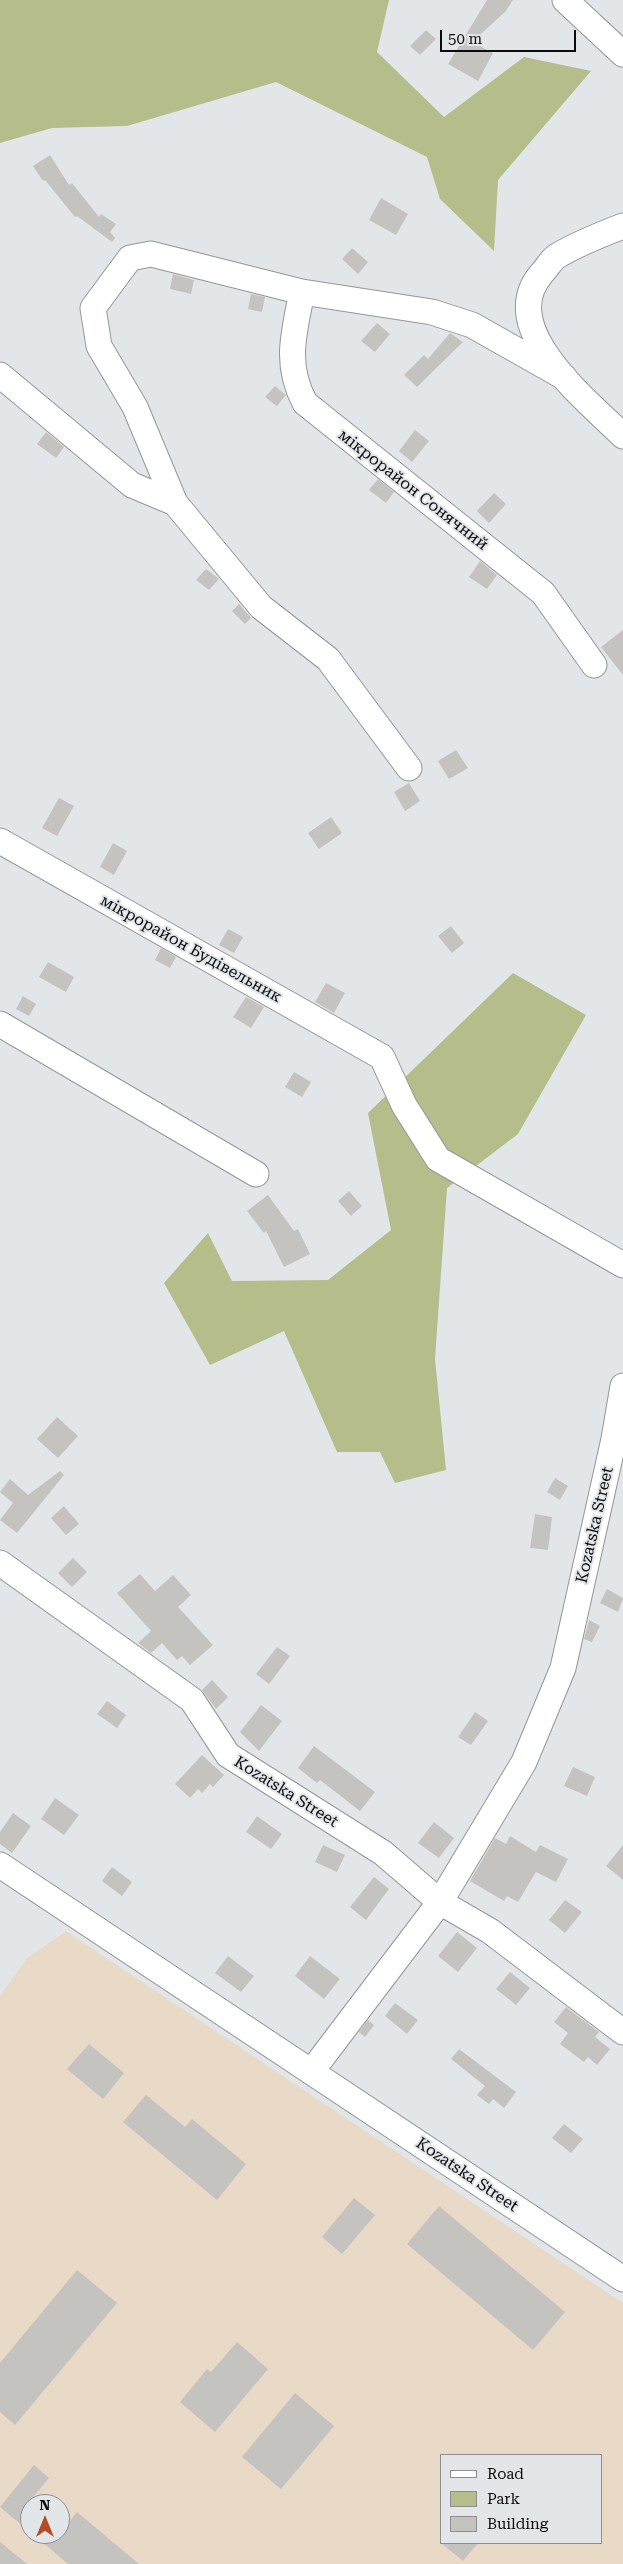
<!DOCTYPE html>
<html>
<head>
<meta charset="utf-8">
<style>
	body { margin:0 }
	#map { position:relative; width:623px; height:2564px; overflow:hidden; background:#e3e6e9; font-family:"Roboto Serif",serif }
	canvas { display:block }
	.legend { position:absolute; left:440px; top:2454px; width:162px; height:90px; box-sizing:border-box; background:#e3e6e9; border:1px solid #8d8e91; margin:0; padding:6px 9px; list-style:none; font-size:15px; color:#0b0b0c }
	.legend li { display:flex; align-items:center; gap:10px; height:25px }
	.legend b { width:25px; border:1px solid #8d8e91 }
	.north { position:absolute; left:20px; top:2494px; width:50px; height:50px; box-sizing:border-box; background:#e3e6e9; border:1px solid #8d8e91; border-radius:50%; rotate:0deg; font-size:14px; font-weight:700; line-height:20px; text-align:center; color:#0b0b0c }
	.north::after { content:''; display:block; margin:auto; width:18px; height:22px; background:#b44d26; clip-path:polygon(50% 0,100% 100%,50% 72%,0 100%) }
	.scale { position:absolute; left:440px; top:30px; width:136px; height:22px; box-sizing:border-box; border:2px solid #0b0b0c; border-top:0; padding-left:6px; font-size:15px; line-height:18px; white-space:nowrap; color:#0b0b0c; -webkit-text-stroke:4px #e3e6e9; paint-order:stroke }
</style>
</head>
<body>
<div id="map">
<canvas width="623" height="2564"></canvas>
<ul class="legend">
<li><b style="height:6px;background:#fff"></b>Road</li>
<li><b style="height:14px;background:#b5bd8a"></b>Park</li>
<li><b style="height:14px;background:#c5c3c0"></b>Building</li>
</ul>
<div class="north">N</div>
<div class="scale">50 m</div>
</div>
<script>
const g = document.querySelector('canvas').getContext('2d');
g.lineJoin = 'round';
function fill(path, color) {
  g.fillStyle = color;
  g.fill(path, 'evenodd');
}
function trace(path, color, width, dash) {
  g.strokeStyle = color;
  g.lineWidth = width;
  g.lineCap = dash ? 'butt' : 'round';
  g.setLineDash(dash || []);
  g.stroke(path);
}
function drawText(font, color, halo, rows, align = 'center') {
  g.font = font + ' "Roboto Serif",serif';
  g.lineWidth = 4;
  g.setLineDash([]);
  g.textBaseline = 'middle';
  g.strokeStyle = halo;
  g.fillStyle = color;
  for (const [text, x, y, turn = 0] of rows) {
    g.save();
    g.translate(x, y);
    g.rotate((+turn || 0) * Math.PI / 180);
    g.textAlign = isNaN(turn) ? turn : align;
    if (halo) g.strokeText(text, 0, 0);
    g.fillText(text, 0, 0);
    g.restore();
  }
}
fill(new Path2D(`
	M66,1931L623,2303V2564H0V1996L27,1958ZM442,2455H602V2543H442ZM30,2504H60V2534H30Z`), '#e9d9c7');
fill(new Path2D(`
	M0,0H389L377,52L444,117L524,57L591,71L498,180L494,251L440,199L427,157L276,82L127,126L52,128L0,143Z
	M513,973L586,1015L518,1134L447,1188L435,1359L446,1470L395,1483L380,1452H337L284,1331L210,1365L164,1283L208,1233L232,1281L328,1280L391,1230L368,1113Z`), '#b5bd8a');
fill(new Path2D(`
	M487,0H513L505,12L472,42L493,53L478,81L448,64Z
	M426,30L436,39L420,55L410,46Z
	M50,155L69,185L72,183L99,217L101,214L116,224L110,232L115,238L112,242L77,216L75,217L45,180L43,181L33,166Z
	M381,198L408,214L396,235L369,220Z
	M352,248L368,262L358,274L342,259Z
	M173,274L194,280L191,294L170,289Z
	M251,294L265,297L262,312L248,309Z
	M377,323L390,334L375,352L361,341Z
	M450,333L463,342L417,387L404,375L424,355L428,359Z
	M275,386L286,395L277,406L265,397Z
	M415,430L429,441L412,462L399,451Z
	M46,432L64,447L56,458L37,444Z
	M378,479L394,492L386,503L369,490Z
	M494,493L506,504L489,523L477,511Z
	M480,561L497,575L487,589L469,577Z
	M206,569L219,579L209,590L196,580Z
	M239,604L251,618L245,624L232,611Z
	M623,630V675L601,647Z
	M456,750L468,768L449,779L438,761Z
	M409,783L420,801L405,811L394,792Z
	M59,798L74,806L57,836L42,828Z
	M331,817L342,833L319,849L308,833Z
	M113,843L127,851L114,875L100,867Z
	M451,926L464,943L452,953L438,936Z
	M228,929L243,937L234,953L219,945Z
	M161,948L176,957L170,968L155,960Z
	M48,962L74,977L66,992L39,977Z
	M326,983L345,993L334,1013L315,1002Z
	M23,996L36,1004L29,1016L16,1009Z
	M246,997L264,1007L251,1028L233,1017Z
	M294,1072L311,1082L302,1097L285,1087Z
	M349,1191L362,1206L351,1216L338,1201Z
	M268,1195L294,1231L298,1229L310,1254L284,1267L266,1231L264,1233L247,1211Z
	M57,1417L78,1436L58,1458L37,1439Z
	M60,1471L64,1475L17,1533L0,1520L13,1503L0,1492L10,1479L28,1495Z
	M555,1478L568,1486L560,1500L547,1492Z
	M64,1506L79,1524L66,1535L51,1518Z
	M535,1514L552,1517L548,1550L530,1548Z
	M73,1558L87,1572L72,1587L58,1573Z
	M140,1574L155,1591L173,1575L191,1595L178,1607L213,1645L190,1665L182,1656L177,1660L162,1643L151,1653L138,1643L151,1631L117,1593Z
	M607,1589L623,1598L618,1612L600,1603Z
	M589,1620L600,1626L592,1642L584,1639Z
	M277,1647L290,1656L269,1684L256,1674Z
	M212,1680L228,1697L216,1709L202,1690Z
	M107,1701L126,1715L117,1728L97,1714Z
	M261,1705L282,1721L259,1751L240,1732Z
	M475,1712L488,1721L471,1745L458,1737Z
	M314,1746L375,1792L360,1811L320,1780L317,1783L298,1768Z
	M202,1755L224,1775L213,1787L210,1784L202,1793L198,1789L190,1798L175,1784Z
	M573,1767L595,1777L587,1796L564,1786Z
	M55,1798L79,1815L64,1835L41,1819Z
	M13,1813L31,1826L12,1853L0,1844V1832Z
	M257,1816L282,1834L271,1849L246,1832Z
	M434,1822L454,1838L439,1858L418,1843Z
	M510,1836L536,1852L540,1845L568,1859L556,1882L536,1872L518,1902L507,1896L504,1901L470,1881L495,1838L506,1844Z
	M323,1845L345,1855L337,1872L315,1862Z
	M623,1845V1880L606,1866Z
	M112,1867L132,1882L122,1896L102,1881Z
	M374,1877L389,1889L366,1920L350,1907Z
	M565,1900L582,1912L565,1933L549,1920Z
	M457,1932L477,1948L458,1972L438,1956Z
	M228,1956L254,1976L241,1992L215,1973Z
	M310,1956L340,1979L324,1999L295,1976Z
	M510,1972L530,1988L516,2005L496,1989Z
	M395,2003L418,2020L407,2034L385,2016Z
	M566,2007L599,2032L595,2037L610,2049L597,2065L588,2057L584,2062L560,2044L568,2033L554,2022Z
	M368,2020L374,2025L365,2037L359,2032Z
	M89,2044L124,2073L103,2099L67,2069Z
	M459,2049L516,2092L504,2108L493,2099L489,2104L477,2095L485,2086L451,2059Z
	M146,2095L185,2127L192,2119L246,2164L217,2200L123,2122Z
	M564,2124L583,2139L571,2153L552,2138Z
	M354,2198L375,2215L342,2254L322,2237Z
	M439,2206L565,2312L533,2350L407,2244Z
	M77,2270L117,2303L15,2425L0,2412V2363Z
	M237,2342L268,2369L215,2432L180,2402L207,2369L211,2372Z
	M295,2393L334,2426L281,2489L242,2457Z
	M34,2465L49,2478L30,2501V2532L0,2507Z
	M77,2512L139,2564H68L33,2534H60Z
	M0,2542L27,2564H0Z
	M441,2543H478L463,2561Z`), '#c5c3c0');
const minor = new Path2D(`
	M565,0L623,54
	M623,226C602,234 577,244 557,256C551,260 547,268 542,273C494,328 587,400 623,436
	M302,292C294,333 284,364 305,403L543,593L594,665
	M0,375L132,485L175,503
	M409,768L328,659L261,607L175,503L135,407L99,346L93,308L130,258L151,254L302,292L432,312L472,325L564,377
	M0,841L382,1057L404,1105L438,1159L623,1265
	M0,1024L256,1174
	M0,1563L192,1700L228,1755L383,1853L440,1902L490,1931L623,2032
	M0,1865L623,2279
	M311,2072L440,1902L524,1762L563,1668L614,1439L623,1386`);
trace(minor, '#949699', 27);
trace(minor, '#fff', 25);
drawText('16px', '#0b0b0c', '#e3e6e9', [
	["мікрорайон Сонячний",413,490,38],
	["мікрорайон Будівельник",191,949,29],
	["Kozatska Street",595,1525,-77],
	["Kozatska Street",286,1792,32],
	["Kozatska Street",467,2175,34]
]);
</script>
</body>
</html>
